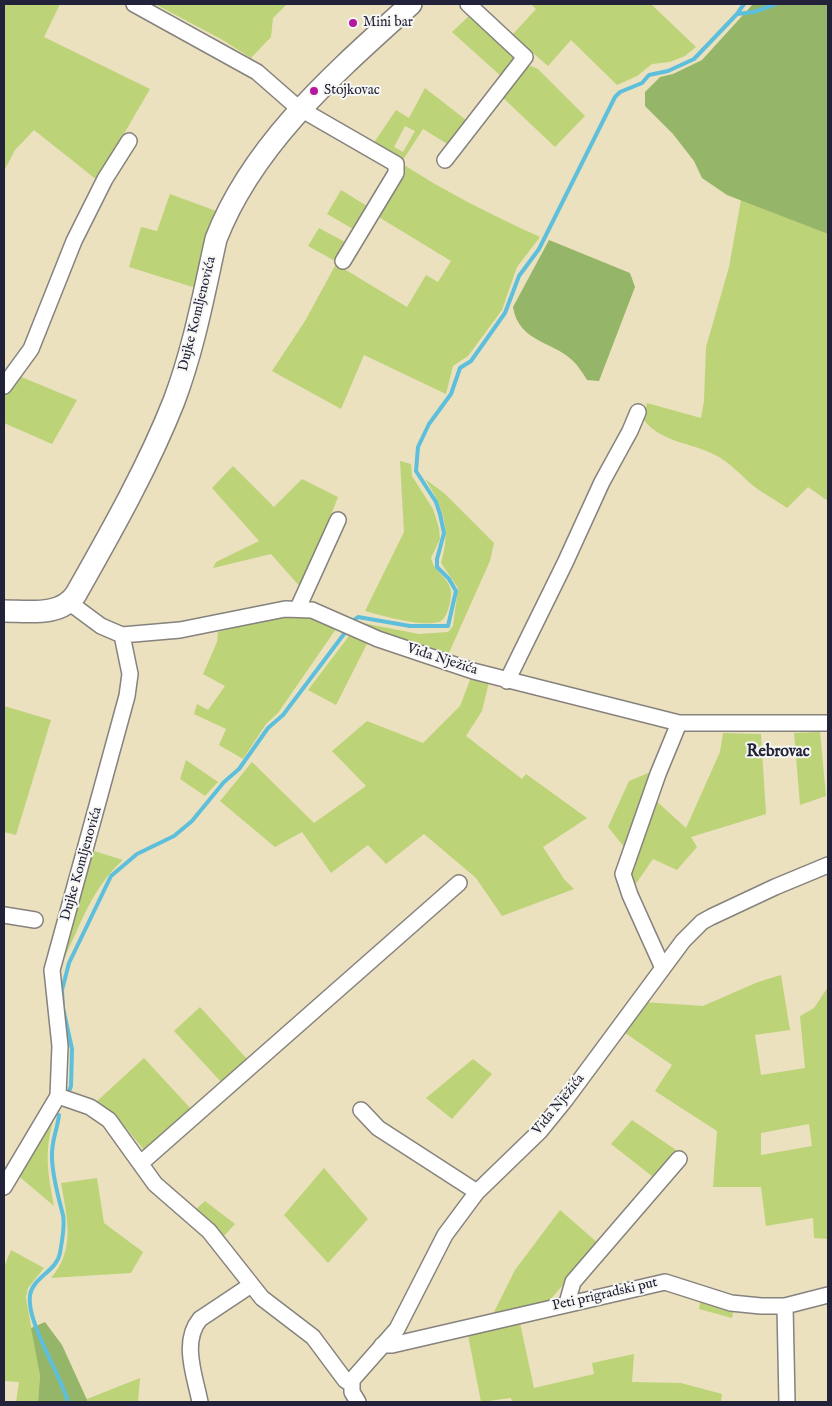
<!DOCTYPE html>
<html>
<head>
<meta charset="utf-8">
<style>
	body { margin:0 }
	#map { position:relative; width:832px; height:1406px; overflow:hidden; background:#ebe1bf; font-family:"IM FELL English",serif }
	canvas { display:block }
	.frame { position:absolute; inset:0; border:5px solid #22223b; pointer-events:none }
</style>
</head>
<body>
<div id="map">
<canvas width="832" height="1406"></canvas>
<div class="frame"></div>
</div>
<script>
const g = document.querySelector('canvas').getContext('2d');
g.lineJoin = 'round';
function fill(path, color) {
  g.fillStyle = color;
  g.fill(path, 'evenodd');
}
function trace(path, color, width, dash) {
  g.strokeStyle = color;
  g.lineWidth = width;
  g.lineCap = dash ? 'butt' : 'round';
  g.setLineDash(dash || []);
  g.stroke(path);
}
function drawText(font, color, halo, rows, align = 'center') {
  g.font = font + ' "IM FELL English",serif';
  g.lineWidth = 4;
  g.setLineDash([]);
  g.textBaseline = 'middle';
  g.strokeStyle = halo;
  g.fillStyle = color;
  for (const [text, x, y, turn = 0] of rows) {
    g.save();
    g.translate(x, y);
    g.rotate((+turn || 0) * Math.PI / 180);
    g.textAlign = isNaN(turn) ? turn : align;
    if (halo) g.strokeText(text, 0, 0);
    g.fillText(text, 0, 0);
    g.restore();
  }
}
fill(new Path2D(`
	M4,4H60L44,37L150,89L97,180L34,130L15,150L4,171Z
	M155,4H287L273,18L271,37L251,58L221,39Z
	M531,4H651L696,47L685,56L670,62L652,64L637,76L617,85L571,40L548,66L512,35L536,9Z
	M471,14L518,57L502,77L452,32Z
	M531,66L538,69L585,116L555,147L500,95L527,67Z
	M425,88L466,120L449,145L423,129L401,163C445,192 492,215 540,237L517,267L502,310L468,356L453,366L446,394L364,355L341,409L272,371L305,321L336,264L407,307L426,275L438,282L451,261L377,216L401,177L373,144L396,110L409,118ZM405,126L415,131L403,152L394,147Z
	M341,190L367,206L353,229L327,214Z
	M170,194L219,212L196,288L129,267L141,227L157,231Z
	M741,200L828,234V501L808,487L787,508C776,500 762,493 751,484C740,474 729,462 715,455C691,442 661,443 643,419L647,403L701,418L704,401L706,347L729,267Z
	M319,228L345,242L335,261L308,246Z
	M19,376L77,400L52,444L4,423V394Z
	M400,461L411,464L412,476L433,509L439,528L440,539L431,558C434,572 449,578 451,591C452,599 447,620 439,622C420,627 384,616 365,611L404,532Z
	M233,466L274,507L302,479L338,497L302,589L271,554L213,568L216,562L259,541L212,488Z
	M425,479L444,493L494,543L490,561L448,655L433,648L361,628L363,623L419,634L448,632L453,626L458,588L441,563C451,530 444,508 425,479Z
	M282,615L318,618L338,626L278,713L266,724L243,759L219,745L226,729L194,714L197,704L208,710L225,686L203,674L217,642L218,632Z
	M352,632L369,640L336,705L308,690Z
	M472,675L489,682L482,711L466,736L522,779L526,774L587,818L543,847L564,879L574,889L502,916L476,878L424,834L386,864L368,845L331,873L302,832L275,847L220,801L252,762L314,823L366,786L332,751L367,721L423,743L460,706Z
	M4,706L51,720L16,835L4,832Z
	M820,732L826,796L800,805L794,733Z
	M723,733L761,734L766,814L691,837L697,847L677,870L653,859L633,888L630,868L653,798L686,828L720,752Z
	M186,760L218,782L205,796L180,779Z
	M653,771L625,848L608,827L629,781Z
	M91,850L123,860C93,887 82,921 65,957L63,949Z
	M781,975L790,1030L755,1035L761,1075L805,1068L800,1016L814,1008L828,987V1239L814,1238L813,1218L766,1226L761,1187H713L717,1131L655,1091L672,1065L625,1033L644,1002L703,1006L758,982ZM809,1124L812,1146L761,1155V1133Z
	M200,1007L247,1059L222,1083L174,1031Z
	M144,1058L192,1110L147,1150H144L126,1128L96,1102Z
	M473,1059L492,1074L452,1119L426,1098Z
	M50,1120L53,1121C44,1153 48,1174 54,1206L15,1173Z
	M632,1120L679,1152L657,1180L611,1144Z
	M324,1168L368,1219L328,1263L284,1215Z
	M97,1178L104,1223L143,1252L131,1273L51,1278C76,1249 67,1218 61,1183Z
	M205,1201L235,1224L223,1237L195,1210Z
	M560,1210L599,1244L549,1301L492,1316L515,1270Z
	M11,1250L44,1268L28,1288L26,1298L40,1376L38,1402H16L19,1382L4,1381V1267Z
	M701,1298L734,1306L732,1318L699,1309Z
	M520,1323L534,1388L594,1374L592,1363L634,1354L632,1382L681,1383L722,1394L721,1402H512L511,1398L481,1402L468,1335Z
	M140,1378L138,1402H88L87,1399Z`), '#bcd378');
fill(new Path2D(`
	M753,4H828V234L727,195L702,178L694,161L673,134L645,106V92L660,77L673,74L702,60Z
	M549,240L630,273L635,287L599,381L587,380C584,375 580,369 576,364C556,341 519,344 513,307Z
	M45,1322L62,1345L88,1402H38L40,1376L31,1328Z`), '#95b568');
trace(new Path2D(`
	M737,14L744,4
	M354,620L358,617L410,626H448L456,591L449,579L437,567V559L444,533L440,514L436,502L416,471L418,447L429,424L451,394L460,368L471,361L505,313L519,276L539,249L615,97L620,92L642,83L649,75L668,71L694,59L737,14L754,12L776,4
	M68,1094L71,1086L72,1049L63,1008L62,990L69,963L111,876L137,854L174,836L192,821L224,782L239,769L268,728L283,715L344,634
	M59,1115C57,1132 51,1140 52,1159C53,1179 58,1196 63,1215C65,1225 62,1242 60,1253C57,1271 33,1277 30,1295C26,1322 60,1373 68,1402`), '#5dbfdb', 4);
const street = new Path2D(`
	M134,4L257,72L297,107L396,164V173L343,261
	M445,160L525,57L468,4
	M4,386L31,349L74,241L105,179L129,141
	M70,603L101,626L122,635L180,630L285,609L312,610L378,639L473,671L679,723H828
	M298,608L338,520
	M122,635L130,674L127,696L52,970L60,1046L58,1096L90,1107L109,1120L155,1184L209,1231L262,1298L313,1337L345,1380L351,1384
	M507,681L565,563L602,482L630,431L638,412
	M4,915L35,920
	M662,966L630,895L623,874L658,774L679,723
	M361,1110L378,1128L477,1192
	M141,1163L459,883
	M4,1187L58,1096
	M567,1303L573,1282L679,1159
	M785,1306L787,1402
	M382,1345H392L665,1282L731,1303L761,1306H785L828,1295
	M200,1402C195,1376 181,1342 200,1319L251,1285
	M358,1402L352,1392V1380L397,1329L445,1235L477,1192L540,1131L566,1099L683,941L702,922L711,917L775,887L828,865`);
const secondary = new Path2D(`
	M4,611C28,611 61,617 76,594C111,532 148,467 174,401C194,348 204,293 216,239C253,143 337,71 411,4`);
trace(street, '#86827d', 18);
trace(secondary, '#86827d', 24);
trace(street, '#fff', 15);
trace(secondary, '#fff', 21);
for (const [x, y, r, color] of [
	[353,23,5,"#b5179e"],
	[314,91,5,"#b5179e"]
]) {
  const dot = new Path2D();
  dot.arc(x, y, r, 0, 2 * Math.PI);
  g.fillStyle = color;
  g.fill(dot);
  trace(dot, '#f6f6f2', 2);
}
drawText('14px', '#22223b', '#f6f6f2', [
	["Mini bar",363,23],
	["Stojkovac",324,91]
], 'left');
drawText('14px', '#22223b', '#f6f6f2', [
	["Dujke Komljenovića",198,314,-76],
	["Vida Nježića",442,660,18],
	["Dujke Komljenovića",82,864,-74],
	["Vida Nježića",559,1105,-51],
	["Peti prigradski put",605,1295,-13]
]);
drawText('bold 16px', '#22223b', '#f6f6f2', [
	["Rebrovac",778,753]
]);
</script>
</body>
</html>
